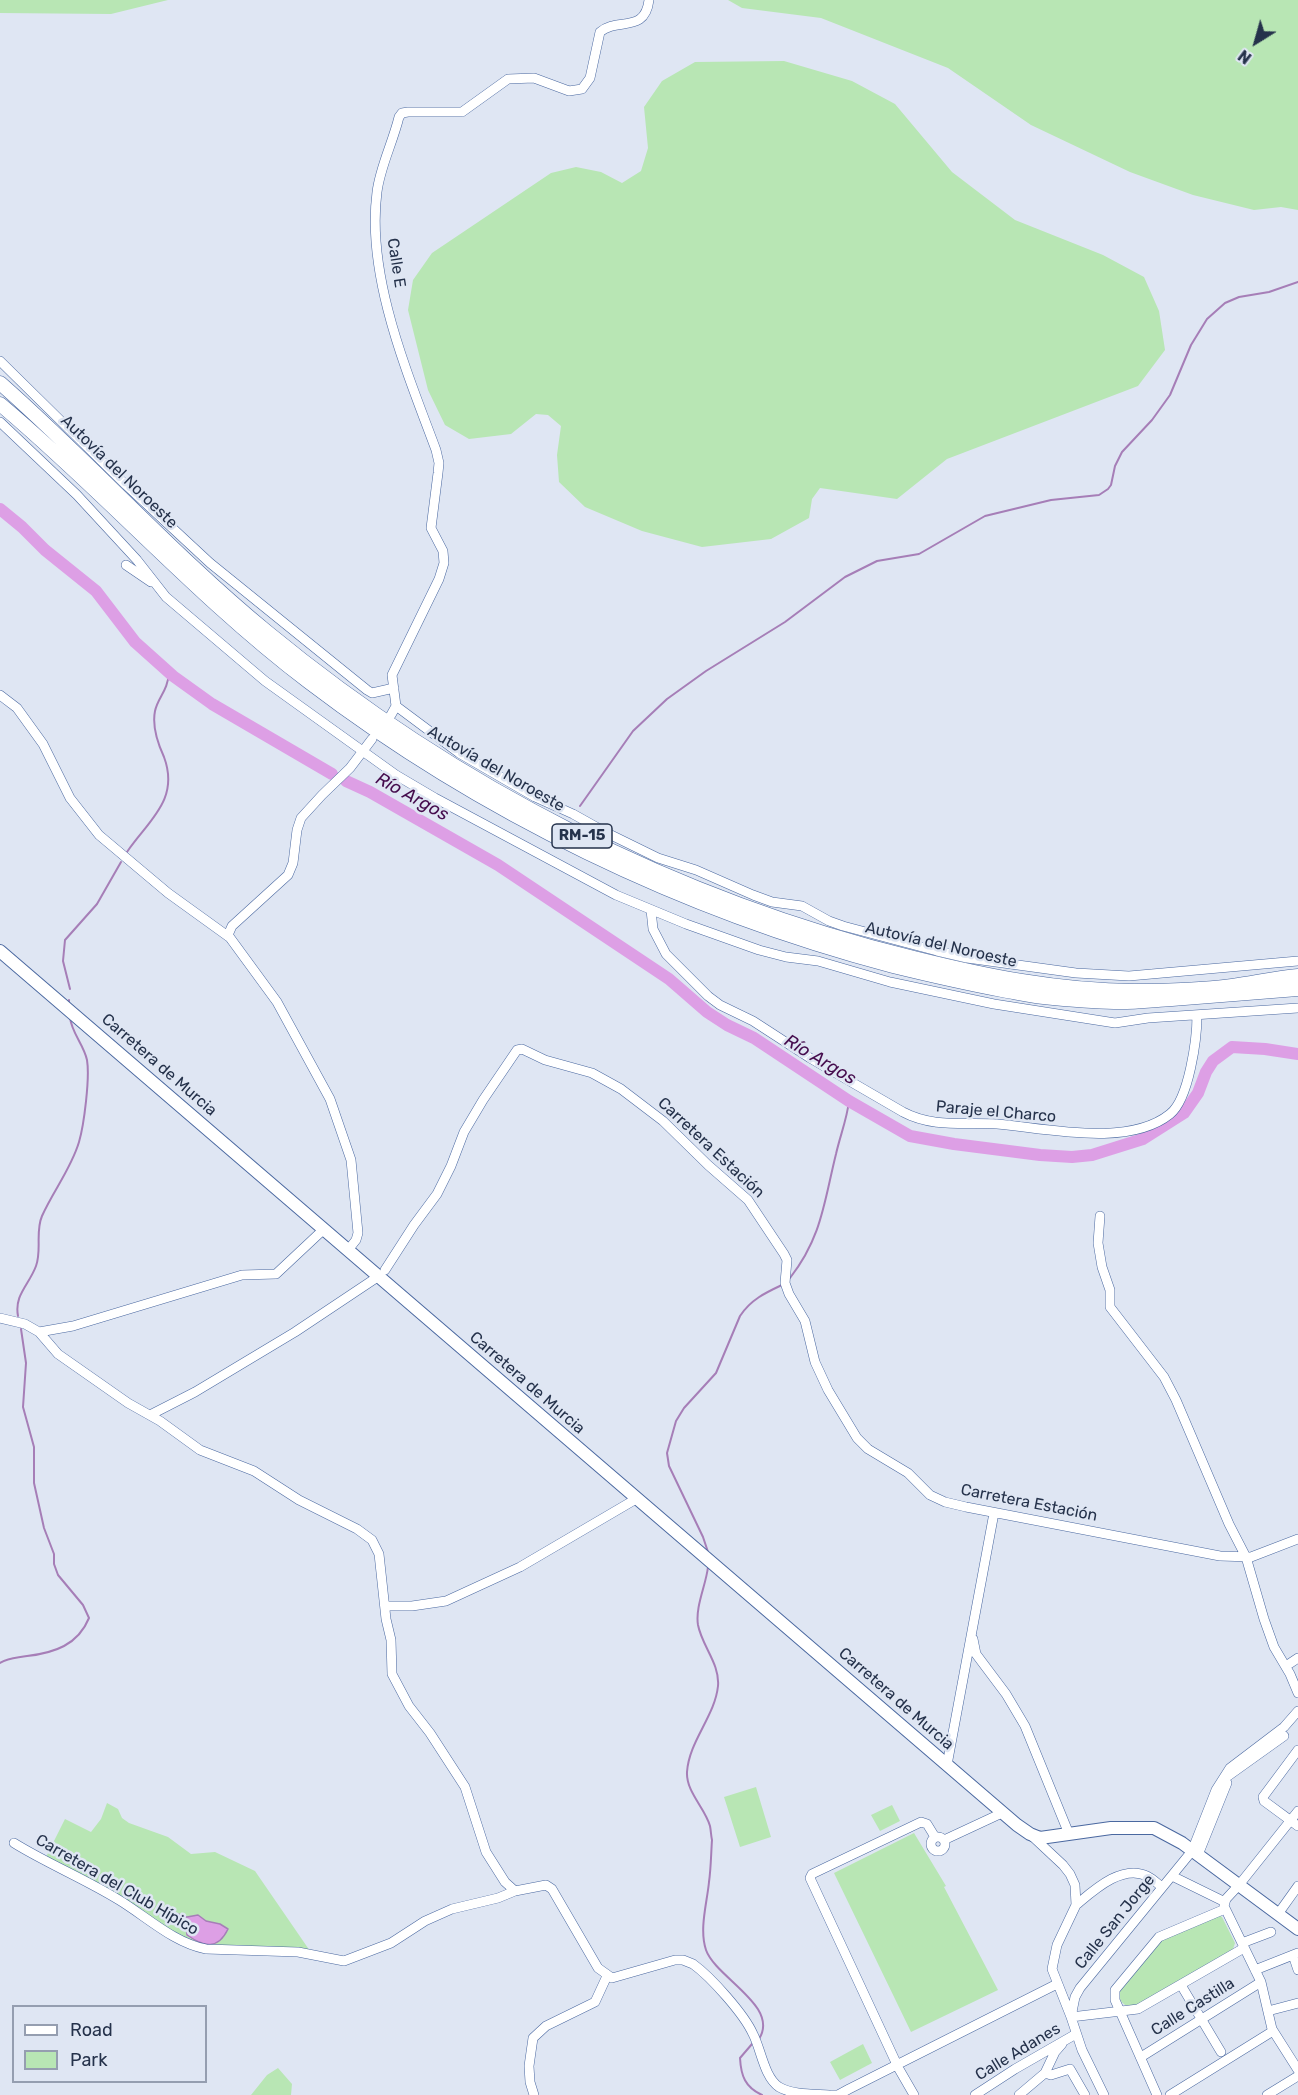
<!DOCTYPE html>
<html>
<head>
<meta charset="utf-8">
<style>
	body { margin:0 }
	#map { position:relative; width:1298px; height:2095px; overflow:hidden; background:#dfe6f3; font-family:Rubik,sans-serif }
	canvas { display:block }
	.legend { position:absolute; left:12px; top:2005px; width:195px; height:78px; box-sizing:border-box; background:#dfe6f3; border:2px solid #959eb0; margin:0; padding:8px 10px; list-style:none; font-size:18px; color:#25324b }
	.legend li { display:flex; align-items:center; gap:12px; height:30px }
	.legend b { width:30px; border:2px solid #959eb0 }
	.north { position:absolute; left:1226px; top:12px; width:60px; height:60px; -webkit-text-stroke:4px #dfe6f3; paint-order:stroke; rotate:217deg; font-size:16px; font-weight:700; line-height:24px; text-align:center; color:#25324b }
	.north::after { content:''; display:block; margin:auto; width:21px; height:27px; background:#25324b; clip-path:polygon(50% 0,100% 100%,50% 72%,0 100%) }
</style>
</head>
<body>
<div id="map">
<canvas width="1298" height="2095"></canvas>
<ul class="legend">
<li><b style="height:8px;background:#fff"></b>Road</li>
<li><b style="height:16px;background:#b8e6b4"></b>Park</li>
</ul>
<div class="north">N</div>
</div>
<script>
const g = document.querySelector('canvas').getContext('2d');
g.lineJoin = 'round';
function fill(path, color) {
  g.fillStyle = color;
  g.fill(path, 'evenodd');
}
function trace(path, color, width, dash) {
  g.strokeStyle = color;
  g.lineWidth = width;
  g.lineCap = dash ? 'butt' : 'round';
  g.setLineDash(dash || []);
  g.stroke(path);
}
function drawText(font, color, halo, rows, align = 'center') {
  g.font = font + ' Rubik,sans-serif';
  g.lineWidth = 5;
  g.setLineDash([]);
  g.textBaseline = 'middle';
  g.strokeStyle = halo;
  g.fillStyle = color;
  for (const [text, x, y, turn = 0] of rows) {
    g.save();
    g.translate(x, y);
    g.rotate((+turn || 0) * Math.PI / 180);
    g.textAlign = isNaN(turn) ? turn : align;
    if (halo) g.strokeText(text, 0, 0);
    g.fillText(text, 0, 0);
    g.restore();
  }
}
fill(new Path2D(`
	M0,0H168L111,14L0,13Z
	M728,0H1298V210L1281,207L1254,210L1193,195L1130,172L1031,125L948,68L821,18L742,8Z
	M784,61L852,81L895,104L952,172L1015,220L1103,255L1144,277L1159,311L1165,350L1138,386L947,459L897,499L820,488L812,499L809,518L771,539L702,547L642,531L585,507L559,482L557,455L561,426L548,415L536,414L511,434L469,439L445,425L428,390L408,310L413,280L432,253L551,173L576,167L601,172L622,183L641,171L648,148L644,107L662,81L695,62Z
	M756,1787L771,1837L740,1847L724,1797Z
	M107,1803L118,1809L122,1818L129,1823L168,1837L191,1854L215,1852L255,1871L310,1951L206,1949L44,1861L65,1819L91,1832L101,1819Z
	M892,1805L900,1821L880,1831L871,1815Z
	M914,1833L946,1886L944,1887L998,1990L911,2032L834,1873Z
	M1219,1915L1222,1917L1235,1943L1233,1949L1134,2008C1122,2005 1119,2002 1119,1989L1159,1940Z
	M863,2044L872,2063L840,2080L830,2062Z
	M278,2068L292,2084L291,2095H251L267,2075Z`), '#b8e6b4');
const water = new Path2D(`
	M175,1913L187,1917L198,1915L206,1921L220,1924L228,1929C218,1950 204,1947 187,1935L186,1925L183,1923L177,1925L173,1921V1915Z`);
fill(water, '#dd9fe5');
trace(water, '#a67eb7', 1.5);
trace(new Path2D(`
	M580,806L633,731L667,699L706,671L785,622L845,577L877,561L919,554L985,516L1051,500L1099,495L1108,489L1111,485L1115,466L1122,452L1152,420L1170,395L1191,345L1207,319L1225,303L1239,297L1269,292L1298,282
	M127,852C148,821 180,800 164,757C158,744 152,726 155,711C158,697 168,691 169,672
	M70,989L63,961L65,940L97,904L121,862
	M69,1003V1000
	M790,1278C822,1237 824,1202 836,1154C840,1136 847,1119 849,1101
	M18,1316C14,1295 29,1285 36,1266C42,1250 35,1232 42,1216C53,1191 71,1169 79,1142C84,1125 90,1078 87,1060C84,1045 71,1032 70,1017
	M709,1555L703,1537L669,1466L667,1453L676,1421L684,1408L716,1373L740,1316C751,1299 767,1292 784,1284
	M708,1567C706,1585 695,1607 698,1625C702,1646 720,1664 718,1686C715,1716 689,1741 687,1772C686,1792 705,1808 710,1826C711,1831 711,1836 712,1840C711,1854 711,1868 709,1882C707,1903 699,1929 706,1950C716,1978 780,2006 759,2039
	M0,1663C9,1657 17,1658 27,1656C54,1653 78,1645 89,1618L83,1605L58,1575L54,1564V1554L44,1528L34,1483V1447L23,1407L26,1363L21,1329
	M752,2044L740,2058C741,2076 745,2087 762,2095`), '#a67eb7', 2);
trace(new Path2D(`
	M0,509L22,527L45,550L96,591L135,642L173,676L212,704L332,774
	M346,781L370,792L498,865L669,979L707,1012L727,1025L754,1038L849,1101L910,1136L954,1144L1040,1155L1072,1157L1092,1155L1143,1139L1184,1113L1198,1093L1206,1072L1213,1061L1232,1047L1265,1049L1298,1054`), '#dd9fe5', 12);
const minor = new Path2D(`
	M0,361L126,485L210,563L367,690L372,693L394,688
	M0,422L77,495L137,560L166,597L265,681L396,775L435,798L616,895L686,924L759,950L786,957L818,961L890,982L994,1004L1115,1023L1148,1018L1298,1008
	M126,565L151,582
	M0,695L17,708L43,744L70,798L99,835L168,893L229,937
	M396,706L459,753L535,797L573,814L607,833L658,858L696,870L753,895L772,902L802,906L829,921L843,926L937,951L967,958L1076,973L1129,976L1298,961
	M391,715L396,706L392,675L439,579L444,563L443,551L431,528L438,473L439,463L436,450C407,372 366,276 377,192C380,167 393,142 399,117L402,113L408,112H462L508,79L534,78L569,91L582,89L590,78L600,32C617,17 645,34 649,0
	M651,910L653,929L666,954L708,996L720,1005L753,1021L810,1058L903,1112C933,1128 964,1122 997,1124C1045,1128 1128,1148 1170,1114C1189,1099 1197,1039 1197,1015
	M1100,1216L1098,1243L1102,1267L1110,1290V1307L1164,1377L1176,1400L1229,1524L1246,1557L1264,1619L1274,1647L1290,1674L1298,1693
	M348,1250L356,1240L358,1233L351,1160L330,1099L277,1002L228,935L232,926L288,875L293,863L297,830L301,818L322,795L350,768L372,739
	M385,1270L414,1225L437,1194L451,1166L464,1132L483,1100L517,1050L522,1049L545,1060L592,1073L621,1089L663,1121L708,1165L748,1200L784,1254L787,1260L785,1283L789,1294L805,1321L815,1362L828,1390L857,1438L868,1449L908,1473L930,1495L945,1502L966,1507L1220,1556L1251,1557L1298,1539
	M0,1318L25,1324L39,1332L58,1354L128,1403L160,1421L200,1450L254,1471L299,1500L357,1529L372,1540L379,1554L386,1619L391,1640L392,1674L409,1706L430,1733L465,1787L486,1852L505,1882L515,1891
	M39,1332L73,1326L242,1275L276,1274L324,1229
	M150,1415L195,1392L295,1332L379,1276
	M385,1606H412L446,1601L520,1567L636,1499
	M973,1639L976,1654L1006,1694L1025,1726L1069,1834
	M1286,1666L1298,1658
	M1298,1750L1263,1797L1264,1801L1298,1826
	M947,1765L994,1513
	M1228,1776L1284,1736
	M1298,1811L1239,1885L1226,1899L1224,1906L1261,1982L1272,2029L1298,2070
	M1032,1836L1063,1865L1070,1874L1075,1885L1076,1905L1057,1945L1052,1969L1071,2017L1082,2050L1104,2095
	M931 1844a7 7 0 1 1 14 0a7 7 0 1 1-14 0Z
	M944,1840L1002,1813
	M14,1843C48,1864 85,1879 119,1900C147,1917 174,1943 206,1949L298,1952L344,1961L391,1943L425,1921L452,1909L498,1898L515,1891L546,1885L552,1889L598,1968L612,1978L675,1960H683L693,1964C711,1977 744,2014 753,2034C761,2049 764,2077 779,2087C793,2095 813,2094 829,2095
	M1198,1855L1227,1783
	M1172,1876L1225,1902
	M1076,1905C1094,1890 1122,1864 1147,1876C1153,1879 1158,1884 1162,1887
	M1278,1914L1298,1886
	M1242,1943L1271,1932
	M1293,1955L1298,1970
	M1255,1970L1298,1953
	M1181,1985L1221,2052
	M1268,2011L1298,2003
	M1071,2017L1075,1997L1080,1988L1192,1851L1216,1790L1230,1768L1284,1727L1298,1711
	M1071,2017L1138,2009L1244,1948
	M1141,2057L1261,1982
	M1045,2073L1051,2075L1070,2069L1085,2095
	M534,2095L530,2082L529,2066L533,2038L546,2026L595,2002L607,1976
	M831,2095H838L849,2089L1057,1984
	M914,2095L899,2069L810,1878L812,1874L921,1822L927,1824L935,1837
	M975,2095L1015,2069L1076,2034
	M1019,2095L1045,2073L1055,2052L1062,2044
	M1157,2095L1115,2000V1990L1159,1937L1225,1909
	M1170,2095L1273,2031
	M1267,2095L1298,2076`);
const major = new Path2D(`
	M0,951L1017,1825L1030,1834L1040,1838L1111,1828H1154L1182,1843L1298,1929`);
const highway = new Path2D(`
	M0,383C91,463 173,555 267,632C455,787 677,900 914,958C986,976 1060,991 1135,991C1166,991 1200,990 1232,986C1254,983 1276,978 1298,976
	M0,404C106,493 198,598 309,682C481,813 684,911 893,966C930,975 965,983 1002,990C1019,993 1036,997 1053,998C1075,1000 1098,1002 1120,1002C1137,1002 1155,1000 1172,999C1214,996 1256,992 1298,989`);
trace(minor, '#4a68a0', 10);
trace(major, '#4a68a0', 14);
trace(highway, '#4a68a0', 15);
trace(minor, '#fff', 9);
trace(major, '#fff', 12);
trace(highway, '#fff', 14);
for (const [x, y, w] of [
	[582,836,60]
]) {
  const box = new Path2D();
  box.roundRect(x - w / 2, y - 12, w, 24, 4.5);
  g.fillStyle = '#dfe6f3';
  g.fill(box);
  trace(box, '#25324b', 1.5);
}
drawText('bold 15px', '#25324b', null, [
	["RM-15",582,836]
]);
drawText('16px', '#25324b', '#dfe6f3', [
	["Calle E",396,263,81],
	["Autovía del Noroeste",119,472,44],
	["Autovía del Noroeste",496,769,30],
	["Autovía del Noroeste",941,945,13],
	["Carretera de Murcia",159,1065,41],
	["Paraje el Charco",996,1112,5],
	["Carretera Estación",711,1148,43],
	["Carretera de Murcia",527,1383,41],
	["Carretera Estación",1029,1503,11],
	["Carretera de Murcia",896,1699,41],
	["Carretera del Club Hípico",117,1885,30],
	["Calle San Jorge",1115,1922,-51],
	["Calle Castilla",1193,2007,-32],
	["Calle Adanes",1018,2052,-31]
]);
drawText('italic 18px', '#450c4d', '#dfe6f3', [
	["Río Argos",412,797,29],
	["Río Argos",820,1060,31]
]);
</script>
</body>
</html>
